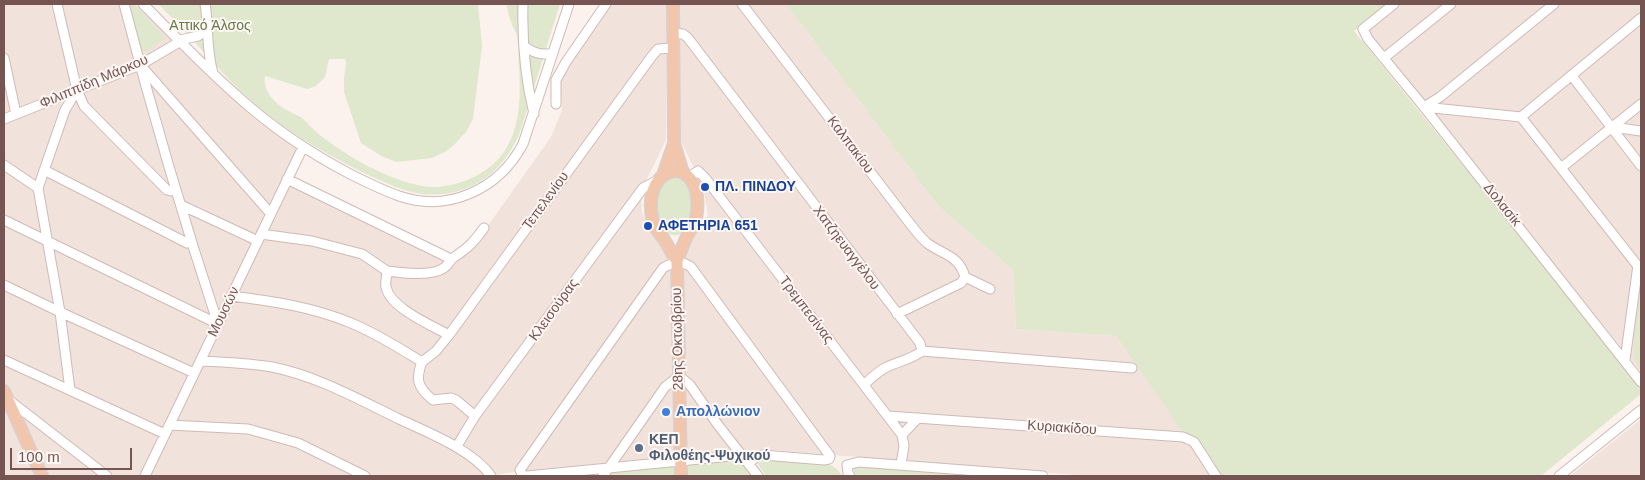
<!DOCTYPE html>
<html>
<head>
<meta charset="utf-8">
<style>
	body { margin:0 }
	#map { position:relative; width:1645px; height:480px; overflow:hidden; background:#fbf2ed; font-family:Arial,sans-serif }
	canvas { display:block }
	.frame { position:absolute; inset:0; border:5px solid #755451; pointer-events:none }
	.scale { position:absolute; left:10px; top:448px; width:122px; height:22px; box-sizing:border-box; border:2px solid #755451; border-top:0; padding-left:6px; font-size:15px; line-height:18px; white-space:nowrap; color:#755451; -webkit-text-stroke:4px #fef7f4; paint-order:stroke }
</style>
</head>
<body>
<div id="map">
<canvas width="1645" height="480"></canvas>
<div class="frame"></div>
<div class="scale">100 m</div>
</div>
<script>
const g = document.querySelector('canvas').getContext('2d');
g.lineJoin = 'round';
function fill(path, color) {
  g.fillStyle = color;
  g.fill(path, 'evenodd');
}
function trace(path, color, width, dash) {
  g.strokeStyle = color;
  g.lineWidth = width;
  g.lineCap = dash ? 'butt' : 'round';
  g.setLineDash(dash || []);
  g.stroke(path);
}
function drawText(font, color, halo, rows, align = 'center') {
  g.font = font + ' Arial,sans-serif';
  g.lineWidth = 4;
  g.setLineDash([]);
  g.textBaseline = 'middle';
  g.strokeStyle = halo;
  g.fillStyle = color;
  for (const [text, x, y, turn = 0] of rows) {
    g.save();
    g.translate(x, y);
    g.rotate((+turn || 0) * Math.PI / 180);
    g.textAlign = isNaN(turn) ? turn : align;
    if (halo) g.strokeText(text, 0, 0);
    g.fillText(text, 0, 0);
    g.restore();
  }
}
fill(new Path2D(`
	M4,4H134L170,35L207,76L257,121L298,150L200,355L139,476H44L4,383Z
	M610,4H667L666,140L641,191L642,212L655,237L667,250L671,276L675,456L506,473L492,476H147L288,184L454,263L477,241L551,137L562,110L560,80L572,58Z
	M676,4H786L938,206L1013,270L1016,329L1116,336L1214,476H1088L772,450H739L684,455L681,274L684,252L708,215L703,187L680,139Z
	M1400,4H1641V372L1366,31Z
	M4,401L38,476H4Z
	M1641,419V476H1570Z`), '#f2e2dc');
fill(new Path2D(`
	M127,4H134L166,38L147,51L141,52Z
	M158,4H478L482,46L473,119L466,132L453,146L445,152L432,158L397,162L383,157L361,143L344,92V79L346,63L345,59H329L325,77L316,86L307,89L265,76C262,91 276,105 289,111C293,114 298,115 302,118C309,124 314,131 321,136C350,158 387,179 422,186C437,189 454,185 467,180C518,160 522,114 519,66C518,57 519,45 517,36C516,31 512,27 511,22C509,16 508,10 506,4H560L521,129C505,173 468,199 421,194C402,191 382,181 364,173C324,153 286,131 253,102C218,72 191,35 158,4Z
	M786,4H1388L1354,31L1641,385V394L1541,476H1219L1184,434L1116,336L1016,329L1013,270L938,206Z
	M676,174L692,184C692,200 699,230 678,235C670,236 665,233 660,227L655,204L661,181Z
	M1641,291V370C1638,366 1635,361 1634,356C1633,344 1634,299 1641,291Z
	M741,459L754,476H686V464Z
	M771,459C791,460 833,456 842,476H766L757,463Z
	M678,465V476H607L609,472Z
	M860,466L990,476H856L854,473V468Z`), '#dfe8cc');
const minor = new Path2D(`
	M57,4L77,90L84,106L167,190L171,191L175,189
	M124,4C152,112 183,218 218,324
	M143,4C173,34 203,66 235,94C270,126 308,152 350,174C366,182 382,190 399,196C449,213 499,189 523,144L569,4
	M205,4C209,27 206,50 213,73
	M523,4C522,41 525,78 534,114
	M742,4L911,225C916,231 921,238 927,243C943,255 959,255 965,277
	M1394,4L1363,29L1368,39L1424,107L1641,382
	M673,33L683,34L688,38L920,343L922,351
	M180,40L198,36L208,29
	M524,46C533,53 542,56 553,53
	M4,58L16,114
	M1384,58L1451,4
	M142,67L271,214
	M1572,76L1641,166
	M556,104V80L566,62L606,4
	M1424,107L1440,97L1554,4
	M1424,107L1521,117
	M1521,117L1641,270
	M1521,117L1641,18
	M4,119L140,65L181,41
	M1612,127L1641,131
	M4,165L38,188
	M1561,168L1641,104
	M44,170L187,243L191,241
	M689,177L698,171L706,179L902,435L904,446L901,464
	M287,179L451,259
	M181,205L258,241
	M4,220L218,324
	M261,234L312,241L362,254L387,271C387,276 385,282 386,287C390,308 431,325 449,335
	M387,271C402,273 434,277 445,267C449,264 450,260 453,258C469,247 473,243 484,228
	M965,277L990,289
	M4,285L60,312L194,373
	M231,296C272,301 313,307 351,323C376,333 399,348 422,362C415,380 418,388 433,400L451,398L456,400L475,416
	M897,314L961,283L965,277
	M922,351L1132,368
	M4,360L165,434
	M1625,360L1638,265
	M200,361C224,362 248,363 272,367C317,376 358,399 399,419C427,432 473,450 491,476
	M422,362L436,351L449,335L652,56L658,49L673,48
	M864,385C871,378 879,370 889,366C900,361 912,359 922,351
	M70,390L60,312L38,188L65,110L77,90
	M9,400L107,476
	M888,416L1183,437L1194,442L1216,476
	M169,425L248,429L298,443L365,476
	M902,435L918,418
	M457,446L475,416L643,188L658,180
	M145,476L303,147
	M523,476L520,470L663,268C673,262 681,260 691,267L830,456L829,459L824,460L763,455L758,456L748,463
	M527,476L741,455
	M603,476L665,387L679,376L690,385L718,425L758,476
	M850,476L848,473L847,465L859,462L1043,476
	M1559,476L1641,410`);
const major = new Path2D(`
	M673,4L674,143L683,173
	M663,175L674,143
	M677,261C672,254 668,245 663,238C659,232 655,229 653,222C638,160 708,150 696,219C694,226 690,230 687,236C683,245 680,253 677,261L681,476
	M4,391L42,476`);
trace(minor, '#cfbab6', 11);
trace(major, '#d8cfce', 14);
trace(minor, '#fff', 9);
trace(major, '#f2c6ad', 11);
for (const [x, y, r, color] of [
	[705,187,5,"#1a4fb4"],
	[648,226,5,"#1a4fb4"],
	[666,412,5,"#3f7fe0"],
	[639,448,5,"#5c6f8a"]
]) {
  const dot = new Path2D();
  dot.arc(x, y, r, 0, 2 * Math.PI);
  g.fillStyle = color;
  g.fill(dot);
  trace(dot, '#fef7f4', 2);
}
drawText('14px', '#65794b', '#fef7f4', [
	["Αττικό Άλσος",210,26]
]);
drawText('14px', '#755451', '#fef7f4', [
	["Φιλιππίδη Μάρκου",94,82,-23],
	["Καλπακίου",850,145,53],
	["Τεπελενίου",546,201,-54],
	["Δολασίκ",1502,205,51],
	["Χατζηευαγγέλου",846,248,53],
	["Κλεισούρας",554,310,-54],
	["Τρεμπεσίνας",806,310,53],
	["Μουσών",224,312,-64],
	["28ης Οκτωβρίου",678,339,-91],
	["Κυριακίδου",1062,428,4]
]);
drawText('bold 14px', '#164399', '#fef7f4', [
	["ΠΛ. ΠΙΝΔΟΥ",715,187],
	["ΑΦΕΤΗΡΙΑ 651",658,226]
], 'left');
drawText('bold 14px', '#366cbe', '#fef7f4', [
	["Απολλώνιον",676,412]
], 'left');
drawText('bold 14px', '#4e5e75', '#fef7f4', [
	["ΚΕΠ",649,440],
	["Φιλοθέης-Ψυχικού",649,456]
], 'left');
</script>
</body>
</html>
